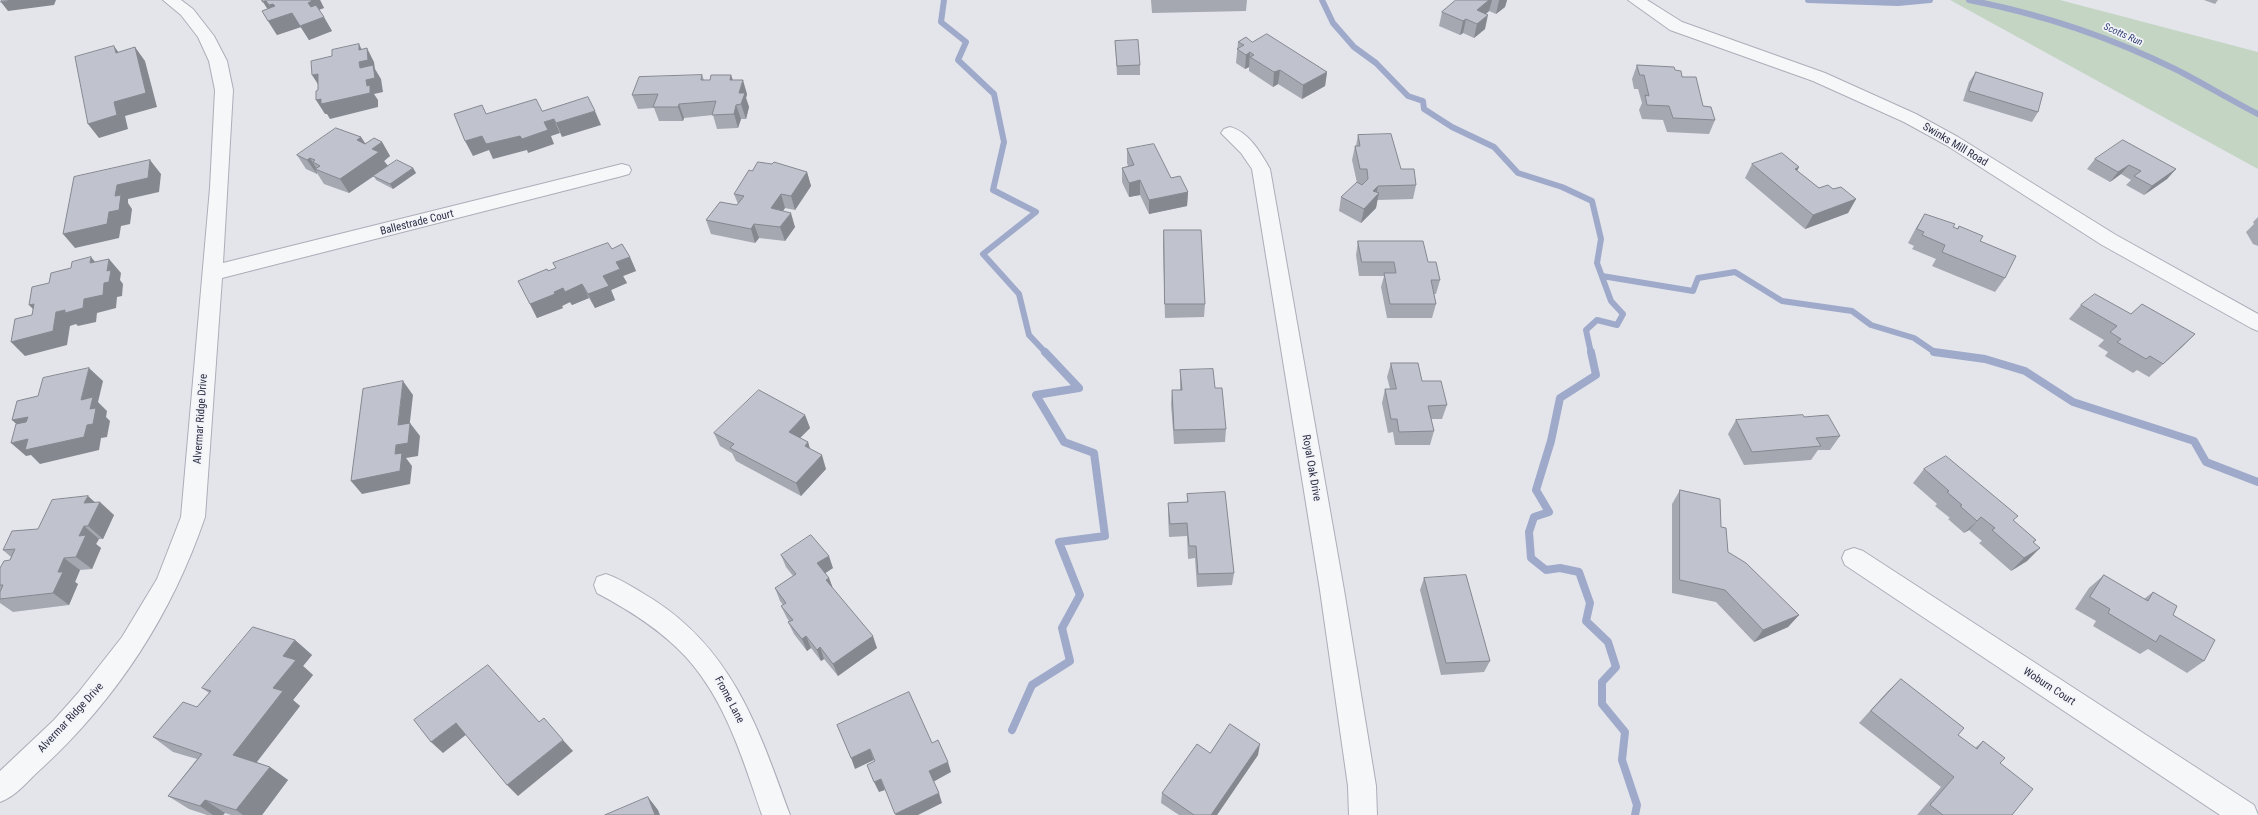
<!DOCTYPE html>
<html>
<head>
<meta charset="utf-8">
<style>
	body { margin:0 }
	canvas { display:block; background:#e3e5eb }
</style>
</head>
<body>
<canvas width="2258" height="815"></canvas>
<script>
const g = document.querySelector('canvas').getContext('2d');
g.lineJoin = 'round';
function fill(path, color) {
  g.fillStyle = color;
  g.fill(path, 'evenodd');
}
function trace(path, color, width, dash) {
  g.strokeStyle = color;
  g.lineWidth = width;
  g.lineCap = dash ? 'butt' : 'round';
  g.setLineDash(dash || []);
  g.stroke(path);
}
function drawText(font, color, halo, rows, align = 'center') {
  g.font = font + ' "Roboto Condensed",sans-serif';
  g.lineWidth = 3.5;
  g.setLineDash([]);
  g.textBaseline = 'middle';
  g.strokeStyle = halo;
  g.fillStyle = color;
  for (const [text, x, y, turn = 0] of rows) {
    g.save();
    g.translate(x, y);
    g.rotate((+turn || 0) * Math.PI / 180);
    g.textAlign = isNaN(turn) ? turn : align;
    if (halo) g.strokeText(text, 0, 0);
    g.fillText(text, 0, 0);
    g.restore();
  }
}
fill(new Path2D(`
	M1950,0H2060L2258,52V169Z`), '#c5d5c4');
trace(new Path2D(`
	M944,0L941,22L966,42L958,60L994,94L1004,142L993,190L1036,212L983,254L1019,294L1029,335L1046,353
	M1322,0L1333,23L1354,47L1376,63L1408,96L1423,101L1424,109L1452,127L1494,147L1518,173L1562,187L1592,201L1601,239L1597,263L1611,301L1623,314L1617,325L1597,320L1586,330L1591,353
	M1808,0L1898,3L1930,0
	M1969,0C2041,14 2110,37 2175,69C2203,83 2230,100 2258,114
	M1602,276L1693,291L1698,278L1735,272L1782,301L1852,311L1871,325L1914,338L1936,353`), '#9faacb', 6);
trace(new Path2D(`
	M1591,352L1596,375L1560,398L1551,441L1536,490L1549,512L1534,517L1529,532L1531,558L1546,570L1560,568L1579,572L1590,603L1586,621L1608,642L1616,667L1602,682V704L1625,732L1622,760L1637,805L1635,815
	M1934,352L1985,359L2025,371L2073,402L2194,441L2206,462L2258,482
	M1012,730L1032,685L1070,661L1062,628L1080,595L1059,542L1105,536L1094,453L1064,442L1036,395L1079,388L1045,352`), '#9faacb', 8);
const minor = new Path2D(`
	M163,0H181L193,9L214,36L227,61L233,90L223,263L622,164L629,166L631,170L629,174L622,176L222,278L205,517C172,614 117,699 42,768C28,780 17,796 0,802V771L54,720L78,693L122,637L157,579L181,517L210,188L215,90L209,61L198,37L181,15Z
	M1230,127C1249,132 1261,153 1270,169L1344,590L1376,786L1377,815H1349L1348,786L1320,590L1252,169L1241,153L1221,133L1224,129Z
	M1854,548L1863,551L2254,805L2258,815H2220L1845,565L1842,558L1845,551Z
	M606,574C623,580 639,591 654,600C734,652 759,730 790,815H762C743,760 726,701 686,657C661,630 629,610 597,593L594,585L597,577Z`);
const tertiary = new Path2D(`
	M1628,0H1647L1682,22L1825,73L1916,114L1958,137L2116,235L2258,314V331L2251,328L2102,245L1946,145L1904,122L1813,81L1670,30Z`);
trace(minor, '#acaeb9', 2);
trace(tertiary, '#acaeb9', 2);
fill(minor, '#f6f7f9');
fill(tertiary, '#f6f7f9');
fill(new Path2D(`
	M262,0H321H320L324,8L319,10L332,31L309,40L301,27L277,35L262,11L268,9Z
	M1151,0H1247L1246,11L1152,13Z
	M1456,0H1507L1505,7L1496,14L1489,11L1486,14L1485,29L1474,38L1463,33L1460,35L1439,26L1442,12Z
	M2204,0H2218L2215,4Z
	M1115,41L1140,65V75H1117Z
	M1238,42H1252L1327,72L1325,86L1302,99L1278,84L1273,87L1249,71V67L1245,69L1236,63Z
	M1637,65L1675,70L1682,77L1703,106L1715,120L1709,134L1667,132L1663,120L1642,119L1639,110L1642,103L1638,89H1634L1632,79Z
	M1976,72L2038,112L2032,122L1963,101L1969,82Z
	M702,75L704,80H710L731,75L733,80L747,94L746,98L749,107L746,119H741L738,128L717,129L713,115L684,118L683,121H659L654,108L638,109L632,95Z
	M1358,135L1401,169L1416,185L1413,199L1377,200L1376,208L1361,223L1339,211L1341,197L1357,183L1352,160L1355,146H1356Z
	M361,137L365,143L382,142L390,156L384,161L388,166L413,168L416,173L393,189L376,180L374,176L349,193L324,184L317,173V174L306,169L297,155Z
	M1127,149L1171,178L1188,192L1187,206L1149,214L1140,195L1129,197L1122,182V168L1128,166L1127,163Z
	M2095,159L2176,169L2167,179L2144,195L2126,185L2131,180L2121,174L2110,182L2087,169Z
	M1752,164L1799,167L1797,171L1819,188L1833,189L1856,199L1848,213L1805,229L1745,178Z
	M807,172L811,186L795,210L785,208L783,211L795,227L785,241L759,238L755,243L711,234L706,220L737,205L738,204L734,194Z
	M1925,214L1957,229L1959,226L1980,241L2005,278L1995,292L1932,266L1936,259L1912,249L1914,246L1908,243L1916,228Z
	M2258,217V246L2253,244L2246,232L2254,224L2253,222Z
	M1164,230L1205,304L1204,317L1165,318L1163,244Z
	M1358,241L1428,262L1440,280L1436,294H1434L1436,304L1432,318H1387L1381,287L1384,276H1359L1356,255Z
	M612,249L630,257L636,271L623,276L627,283L611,290L615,300L595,308L589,298L572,305L570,302L562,306L563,308L537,318L530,304L556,268L553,263Z
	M2081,305L2131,314L2195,334L2149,377L2137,370L2133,373L2105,356L2108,352L2098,346L2104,340L2069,319Z
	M1391,363L1422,381L1447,405L1442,419H1431L1434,431L1430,445H1395L1393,432L1388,433L1382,403L1385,389H1390L1387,377Z
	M1180,370L1215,388L1226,429L1225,442L1174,444L1171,404L1172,390H1180Z
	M805,415L810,428L800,438L808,442L810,449L826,469L801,496L736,461L732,453L720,446L714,433Z
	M1736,420L1840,436L1830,450H1818L1811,460L1744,465L1728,434Z
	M1924,469L2014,521L2036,540L2034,542L2027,561L2011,571L1979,543L1982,541L1969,530L1964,533L1948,519L1950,518L1935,506L1937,504L1913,483Z
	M1680,490L1721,527L1728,552L1799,615L1788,627L1754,642L1716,602L1672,593V504Z
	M1187,494L1234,573L1232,585L1197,587L1195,558L1188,559L1187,536L1169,537L1168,516V503L1187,502Z
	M95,502L114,515L103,539H99L96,544L101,548L92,569L80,570L75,582L78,584L69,605L13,612L0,603V568L10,560L11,557L3,550L38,529Z
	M781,555L833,568L825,573L829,578L833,589L877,648L838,676L824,659L821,661L811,648L807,651L794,634L788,622L789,621L787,618L781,606L783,605L780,601L775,588L793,576L786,567Z
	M2104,575L2144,599L2153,592L2173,615L2204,661L2187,673L2148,649L2140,654L2093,626L2096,621L2075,609L2089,588Z
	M1424,578L1490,661L1484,672L1441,675L1420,590Z
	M295,640L312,655L303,666L313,675L293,700L300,706L257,762L270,767L288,780L262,815H231L225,813L223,815H207L189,809L168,796L197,759L173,752L153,737L197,707L209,693L202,688Z
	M1901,679L1958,735L1975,748L1983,741L2000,763L2012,815H1917L1941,787L1859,723L1888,691Z
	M1210,753L1258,755L1217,815H1179L1161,803L1162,793Z`), '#a5a8b1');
fill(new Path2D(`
	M12,0H56L54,5L8,11L1,2Z
	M311,0H321H320L324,8L317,10L316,17L308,3Z
	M1489,0H1492L1489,11L1475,23L1477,10Z
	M1499,0H1507L1505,7L1496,14Z
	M266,1L275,15L272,16L263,2Z
	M273,4L292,13L301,27L277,35L268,21L277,18L269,5Z
	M1488,15L1485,29L1474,38L1477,24Z
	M324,17L332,31L309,40L300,26Z
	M1466,19L1463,33L1460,35L1463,21Z
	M359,44L366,58L367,48L374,62L375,69L381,79L383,92L374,94L378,100V107L330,119L327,114H325L316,100L360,68L359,62Z
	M114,46L124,60L116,53Z
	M135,47L145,61L157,107L125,116L128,129L99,138L88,124Z
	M1250,52L1249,67L1245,69L1246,55Z
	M1280,70L1278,84L1273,87L1274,72Z
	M1327,72L1325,86L1302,99L1303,85Z
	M318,74L321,89L312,75Z
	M731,75L735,89L730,80Z
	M743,80L747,94L746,98L749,107L746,119L741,104L739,93Z
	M679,104L684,118L683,121L678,107Z
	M736,105L741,119L738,128L734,114Z
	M595,111L601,125L562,137L556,123Z
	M554,119L560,133L551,136L554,144L528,153L527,150L493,159L489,150L473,156L465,141L482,136L544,122Z
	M361,137L370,151L357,140Z
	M382,142L390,156L384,161L388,166L349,193L340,179L372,149Z
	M310,158L318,171L315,169L317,173V174L307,160Z
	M150,160L161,174L159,192L128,199V203L132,209L130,224L121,226L119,238L75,248L63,234L109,212L115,196L117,185Z
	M2129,165L2121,174L2110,182L2118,172Z
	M1799,167L1792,181L1795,169Z
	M413,168L416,173L393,189L390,184Z
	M2176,169L2167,179L2144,195L2152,186Z
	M807,172L811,186L795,210L791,196Z
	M1140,180V195L1129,197V183Z
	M1378,186L1376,196L1379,193L1376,208L1361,223L1364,209L1373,191Z
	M1188,192L1187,206L1149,214V200Z
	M781,194L785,208L775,222L771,208Z
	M1856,199L1848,213L1805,229L1813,215Z
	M791,213L795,227L785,241L780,227Z
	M754,224L759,238L755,243L751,229Z
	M91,257L103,271L90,263Z
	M630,257L636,271L623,276L627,283L611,290L615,300L595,308L588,294L603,276L616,262Z
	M109,259L121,273L120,280L123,284L122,296L117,297L116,308L97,313L96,322L78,326L76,324L70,326L67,345L25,356L11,342L56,312L65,310L84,299L107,271Z
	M582,284L589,298L572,305L570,302L562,306L563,308L537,318L530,304L554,292L563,288Z
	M34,304L43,319L29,305Z
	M2195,334L2181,348L2149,377L2163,364Z
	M89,368L103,381L98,402L107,411L106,417L110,421L107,437L101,438L99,450L40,464L31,455L26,456L11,443L87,425L81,400Z
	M403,381L413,395L408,439L398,425Z
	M805,415L810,428L793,445L789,432Z
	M28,417L27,434L12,420Z
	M410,423L420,436L418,456L406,458L412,466L410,484L362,494L351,481L395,454L396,445Z
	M808,442L812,456L805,446Z
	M822,455L826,469L801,496L796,483Z
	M88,496L98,505L100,502L114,515L103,539L88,526L84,503Z
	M1981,517L1969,530L1964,533L1977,521Z
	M84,526L99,539L96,544L101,548L92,569L76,557L79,536Z
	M2040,548L2027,561L2011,571L2024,558Z
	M829,556L833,568L821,576L817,563Z
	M64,558L80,570L75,582L78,584L69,605L53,593L58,572Z
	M829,578L834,591L826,580Z
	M1799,615L1788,627L1754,642L1763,630Z
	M806,636L811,648L807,651L802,639Z
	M873,636L877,648L838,676L833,664Z
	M295,640L312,655L303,666L313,675L293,700L300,706L252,768L233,755L273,688L283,656Z
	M820,647L824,659L821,661L817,650Z
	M456,723L467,734L443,753L431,742Z
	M563,740L573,751L518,796L507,785Z
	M1260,744L1258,755L1217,815H1211Z
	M870,749L874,760L855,769L851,758Z
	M948,762L951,772L933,782L929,771Z
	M270,767L288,780L262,815H243L236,810Z
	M881,779L885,790L879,792L874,782Z
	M939,793L942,803L918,815H896L895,814Z
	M648,797L658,810L660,815H655Z
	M205,800L225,813L223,815H213L200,806Z`), '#868890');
const building = new Path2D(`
	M2,0H12L1,2Z
	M262,0H311L312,1L308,3L311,7L316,5L324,17L300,26L292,13L268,21L262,11L275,6L273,4L269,5L266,1L263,2Z
	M1456,0H1489L1477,10L1488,15L1477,24L1466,19L1463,21L1442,12Z
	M1267,34L1327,72L1303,85L1280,70L1274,72L1250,57L1254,55L1250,52L1246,55L1237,49L1244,45L1238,42L1246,37L1252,42Z
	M1138,40L1140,65L1117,66L1115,41Z
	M359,44V50L367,48L368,60L359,62L360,68L373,65L375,78L366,80L367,86L370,85V93L321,104V99L316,100V91L318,90V74L312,75L311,61L332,56V50Z
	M114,46L116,53L135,47L146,93L114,102L117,115L88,124L75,57Z
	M1637,65L1674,67L1675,70L1681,71L1682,77H1696L1703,106L1711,107L1715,120L1673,118L1669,106L1647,105L1645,95L1649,96L1644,75H1640Z
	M1976,72L2043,93L2038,112L1969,91Z
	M702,75L701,80H710L711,75H731L730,80H743L739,93H745L741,104L736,105L734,114L712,115L716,101L679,104L678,107H653L658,94L632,95L639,77Z
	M588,97L595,111L556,123L554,119L544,122L548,130L522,139L520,136L486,144L482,136L465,141L454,114L482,105L486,114L536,99L542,111Z
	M336,128L361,137L357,140L365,144L374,138L382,142L372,149L379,152L340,179L315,169L320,166L313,162L315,160L310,158L307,160L297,155Z
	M1391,134L1401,169H1414L1416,185L1378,186L1373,191L1379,193L1364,209L1341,197L1357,182L1362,185L1368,179L1367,169H1360L1355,146H1360L1358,135Z
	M2123,140L2176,169L2152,186L2134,176L2141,171L2129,165L2118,172L2095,159Z
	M1154,144L1171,178L1180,176L1188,192L1149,200L1140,180L1129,183L1122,168L1134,165L1127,149Z
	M1782,153L1799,167L1795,169L1819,188L1828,185L1833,189L1841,187L1856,199L1813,215L1752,164Z
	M150,160L148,178L117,185L115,196L121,195L119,210L109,212L107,224L63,234L74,177Z
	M397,160L413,168L390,184L373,176Z
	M758,162L772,164L774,162L807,172L791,196L781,194L771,208L791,213L780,227L754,224L751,229L706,220L720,202L737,205L744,196L734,194L749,170L752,171Z
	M1925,214L1955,224L1953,227L1958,229L1959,226L1983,236L1980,241L2016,256L2005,278L1942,252L1945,245L1922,235L1924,232L1917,229Z
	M1164,230H1201L1205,304H1165Z
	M1358,241H1423L1428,262H1436L1440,280H1431L1436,304H1390L1384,273H1396L1394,262H1362Z
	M608,243L612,249L622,244L630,257L616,262L620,269L603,276L609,286L588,294L582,284L565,292L563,288L554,292L555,294L530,304L518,281L547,269L548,271L556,268L553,263Z
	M91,257L90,263L109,259L107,271L111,270L109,282L104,283L103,295L84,299L83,308L65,313V310L56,312L53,331L11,342L15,319L32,315L34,304L29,305L32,287L49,283L51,273L71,268L72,262Z
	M2095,294L2131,314L2142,304L2195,334L2163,364L2150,356L2146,359L2117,342L2121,339L2110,332L2117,326L2081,305Z
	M1391,363H1418L1422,381H1441L1447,405L1428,406L1434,431L1399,432L1397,419H1391L1385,389H1396Z
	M89,368L81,400L93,397L90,409L96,408L93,424L87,425L84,437L25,450L28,439L11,443L16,424L26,422L28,417L12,420L17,401L38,396L43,378Z
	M1213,369L1215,388H1222L1226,429L1174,430L1172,390H1182L1180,370Z
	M403,381L398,425L410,423L408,443L396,445L395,454L402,453L400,471L351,481L363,389Z
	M759,390L805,415L789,432L808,442L805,446L822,455L796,483L730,448L734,444L714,433Z
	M1803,415L1804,417L1828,415L1840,436L1816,438L1821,446L1752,452L1736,420Z
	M1946,456L2018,516L2013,520L2036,540L2033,542L2040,548L2024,558L1992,530L1995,528L1981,517L1977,521L1960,506L1962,505L1947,492L1949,491L1924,469Z
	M1680,490L1720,499L1721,527L1726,528L1728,552L1746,563L1799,615L1763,630L1725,590L1680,580Z
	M1225,492L1234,573L1198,574L1196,546H1189L1187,523L1170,524L1168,503L1188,502L1187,494Z
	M88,496L84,503L100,502L88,526H84L79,536L86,535L76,557L64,558L58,572H63L53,593L0,599V592L3,585H0V568L4,561L10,560L15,549L3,550L12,531L38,529L52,500Z
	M811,535L829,556L817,563L829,578L826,580L873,636L833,664L820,647L817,650L806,636L802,639L788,622L793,620L781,606L786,603L775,588L796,574L781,555Z
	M1466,575L1490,661L1446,663L1424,578Z
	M2104,575L2148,601L2153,592L2177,606L2173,615L2215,640L2204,661L2160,635L2156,642L2108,613L2110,609L2090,597Z
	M253,627L295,640L283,656L296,660L273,688L283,691L233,755L270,767L236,810L205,800L200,806L168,796L202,754L153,737L183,702L197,707L211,691L202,688Z
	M488,665L539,722L544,718L563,740L507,785L456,723L431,742L414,720Z
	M1901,679L1964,728L1958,735L1977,749L1983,741L2005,758L2000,763L2033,789L2012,815H1943L1930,805L1954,777L1871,711Z
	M909,692L932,743L938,740L948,762L929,771L939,793L895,814L881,779L874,782L867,765L875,761L870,749L851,758L837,725Z
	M1230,724L1260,744L1211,815H1194L1162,793L1197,744L1210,753Z
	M648,797L655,815H605Z`);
fill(building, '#c0c3ce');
trace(building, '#868890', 1);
drawText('italic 10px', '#354478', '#f3f4f8', [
	["Scotts Run",2123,35,24]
]);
drawText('11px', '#2b2e44', '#f3f4f8', [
	["Swinks Mill Road",1955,145,31],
	["Ballestrade Court",417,223,-14],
	["Alvermar Ridge Drive",201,419,-86],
	["Royal Oak Drive",1311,468,80],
	["Woburn Court",2049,687,33],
	["Frome Lane",729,700,62],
	["Alvermar Ridge Drive",71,718,-47]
]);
</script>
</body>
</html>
